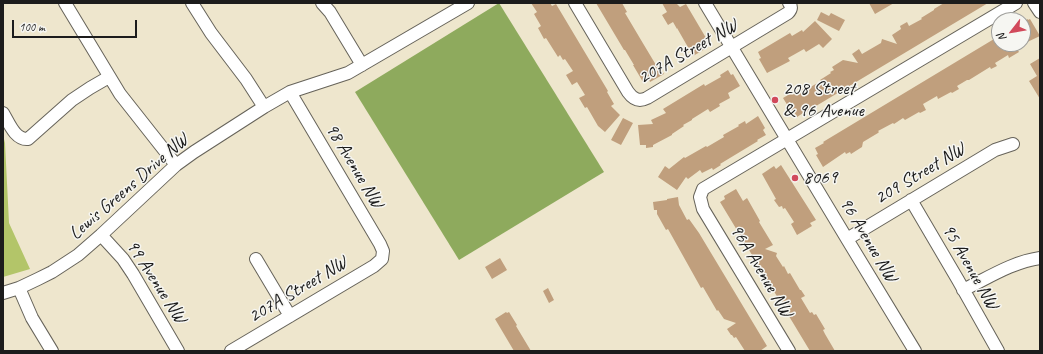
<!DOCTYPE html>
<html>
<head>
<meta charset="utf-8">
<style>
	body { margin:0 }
	#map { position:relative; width:1043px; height:354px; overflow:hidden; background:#eee6cd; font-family:Caveat,sans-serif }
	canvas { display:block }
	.frame { position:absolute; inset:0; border:4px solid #1c1c1c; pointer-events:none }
	.north { position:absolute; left:991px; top:12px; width:40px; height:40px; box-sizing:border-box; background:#f6f6f2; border:1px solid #9f9f9c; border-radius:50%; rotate:239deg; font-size:11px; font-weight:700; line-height:16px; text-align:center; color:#1c1c1c }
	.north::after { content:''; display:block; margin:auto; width:14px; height:18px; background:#d1495b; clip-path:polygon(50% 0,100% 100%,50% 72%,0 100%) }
	.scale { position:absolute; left:12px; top:20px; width:125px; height:18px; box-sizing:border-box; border:2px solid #1c1c1c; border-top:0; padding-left:5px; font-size:12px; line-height:14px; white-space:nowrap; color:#1c1c1c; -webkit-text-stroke:3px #f6f6f2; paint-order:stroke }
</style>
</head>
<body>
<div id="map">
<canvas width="1043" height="354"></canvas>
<div class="frame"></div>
<div class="north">N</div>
<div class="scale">100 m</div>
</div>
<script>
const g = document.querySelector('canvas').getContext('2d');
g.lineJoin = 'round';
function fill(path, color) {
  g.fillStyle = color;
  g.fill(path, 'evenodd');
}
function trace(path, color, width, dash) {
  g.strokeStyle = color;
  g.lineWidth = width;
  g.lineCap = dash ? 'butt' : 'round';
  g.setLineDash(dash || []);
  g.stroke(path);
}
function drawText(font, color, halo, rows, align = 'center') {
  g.font = font + ' Caveat,sans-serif';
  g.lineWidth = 3;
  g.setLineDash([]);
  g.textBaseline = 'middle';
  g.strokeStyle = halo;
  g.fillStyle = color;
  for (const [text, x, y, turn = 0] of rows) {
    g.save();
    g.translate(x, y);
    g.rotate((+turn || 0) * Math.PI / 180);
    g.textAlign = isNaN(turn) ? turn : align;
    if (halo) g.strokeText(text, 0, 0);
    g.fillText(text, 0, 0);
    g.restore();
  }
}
fill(new Path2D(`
	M3,135L5,143L9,223L30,269L3,277Z`), '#b3c569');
fill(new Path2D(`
	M499,3L604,172L459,260L355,92Z`), '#8eaa5d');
fill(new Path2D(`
	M531,3H550L552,6L556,4L608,91L607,92L614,104L611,106L620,115L605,132L598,126L587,107L585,108L579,98L585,95L577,82L572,85L566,75L573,71L565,59L563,60L560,55L558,57L546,38L544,39L538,28L541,26L534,14L537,12Z
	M596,3H622L627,12L625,13L641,40L656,65L659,63L663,69L661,70L664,74L650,82L649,79L643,82L633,65H634L625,50H624Z
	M662,3H676L680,7L686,4L709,43L704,46L705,49L693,56L677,28V29L673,22L668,25L662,15L667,12Z
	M869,3H894L875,14Z
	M944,3H988L806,112V111L797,117L793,110L791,111L783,98L793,92L794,94L806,87L807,89L821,81L820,80L831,73L830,72L834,70L832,67L843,60L858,63L852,54L859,49L862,54L881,43L882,39L897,44L892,35L901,29L900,26L907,22L909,26L922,19L921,18L934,10V9Z
	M821,12L829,16L831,13L845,20L839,31L817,20Z
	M1028,19V20L1030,19L1040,36L1023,44V22Z
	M815,21L832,39L823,48L819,44L806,52L804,49L788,58L790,61L767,73L759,59L761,58L758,52L790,33L792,36L802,30L803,32Z
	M999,36V44H1014L1019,52L1009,58L1008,55L995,63L997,66L991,69L990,67L969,80H967L957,86L959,89L952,93L951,92L938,99L937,96L923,104L926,110L920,113L919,112L905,120L903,118L894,124L893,123L878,131L879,132L878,133L863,142L862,147L851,154L850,152L846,154L845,152L823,167L816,155L818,154L815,148L824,143L823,142Z
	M1040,58V99L1029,81L1037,76L1030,64Z
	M728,70L731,75L733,74L740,86L728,93L730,98L719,104L720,106L710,112L708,109L692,119V120L683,125L684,126L672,134V135L653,145V147L646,148V145H640L638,125L653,124L651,120L666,113L663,109L704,84L705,86L721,77L720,75Z
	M758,116L765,128L763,130L766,135L757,140L758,141L720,164L721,165L713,170L712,168L702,173L700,170L688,179L686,177L677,190L658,177L665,166L669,169L684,157L685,158L706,146L707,147L724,137L723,135L739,126L738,125L745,121L746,124Z
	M623,118L633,123L621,145L611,140Z
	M781,165L816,220L810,223L812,226L797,235L791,224L794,222L785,208L783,209L782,206L779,207L774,200L776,199L762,174L774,166L776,169Z
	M736,189L743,201L747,198L760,221L759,222L773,245L765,249L777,253L776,256L783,267L784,266L788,274L790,273L800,290H801L805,296L801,298L810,313L812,312L814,315L816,314L825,329L823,330L825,334L835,351H810L720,202L725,199L724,196Z
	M678,197L679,205L687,220L689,219L699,233L767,346L760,351H745L736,337L734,338L732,335H731L727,329L736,323L724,319L718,310L717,311L703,287L701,288L668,229L666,230L657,214V210H654L653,202L667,200V199Z
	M500,258L507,270L492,279L485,267Z
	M548,288L554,300L549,303L543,291Z
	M506,312L507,313L509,312L517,325L516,326L531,351H514L495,319Z`), '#c09f7d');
const minor = new Path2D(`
	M65,3L120,94L176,165
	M192,3L211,33L246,79L264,107
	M322,3L330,12L362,65
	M575,3L628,92C633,99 639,102 647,98L788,13C791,10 792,7 789,3
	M705,3L847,239L915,351
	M1034,3L1040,12
	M3,113C9,123 15,140 28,139L72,100L90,88L109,77
	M911,200L958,280L998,351
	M101,235L123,259L133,274L178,351
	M847,239L995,150L1013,144
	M256,259L290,316
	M19,288L32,318L52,351
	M963,290C988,278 1012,262 1040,258
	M3,293L19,288L38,279L52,272L78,255L101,235L176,165L194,152L264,107L290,92L348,73L468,3
	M231,351L374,266L382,259L383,251L380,244L290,92
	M789,351L703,209L700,197L703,189L1016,3`);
trace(minor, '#66635a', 14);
trace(minor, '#fff', 12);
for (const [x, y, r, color] of [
	[775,100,4,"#d1495b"],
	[795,178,4,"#d1495b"]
]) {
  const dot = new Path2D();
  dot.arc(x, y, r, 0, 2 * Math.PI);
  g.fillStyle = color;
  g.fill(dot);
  trace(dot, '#f6f6f2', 1.5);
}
drawText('19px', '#1c1c1c', '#f6f6f2', [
	["207A Street NW",688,52,-30],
	["98 Avenue NW",354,166,59],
	["209 Street NW",920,174,-31],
	["Lewis Greens Drive NW",129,187,-41],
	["96 Avenue NW",868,240,59],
	["95 Avenue NW",970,267,60],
	["96A Avenue NW",761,271,59],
	["99 Avenue NW",156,282,57],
	["207A Street NW",298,290,-31]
]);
drawText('19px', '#1c1c1c', '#f6f6f2', [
	["208 Street",783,89],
	["& 96 Avenue",783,111],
	["8069",803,178]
], 'left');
</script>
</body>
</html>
